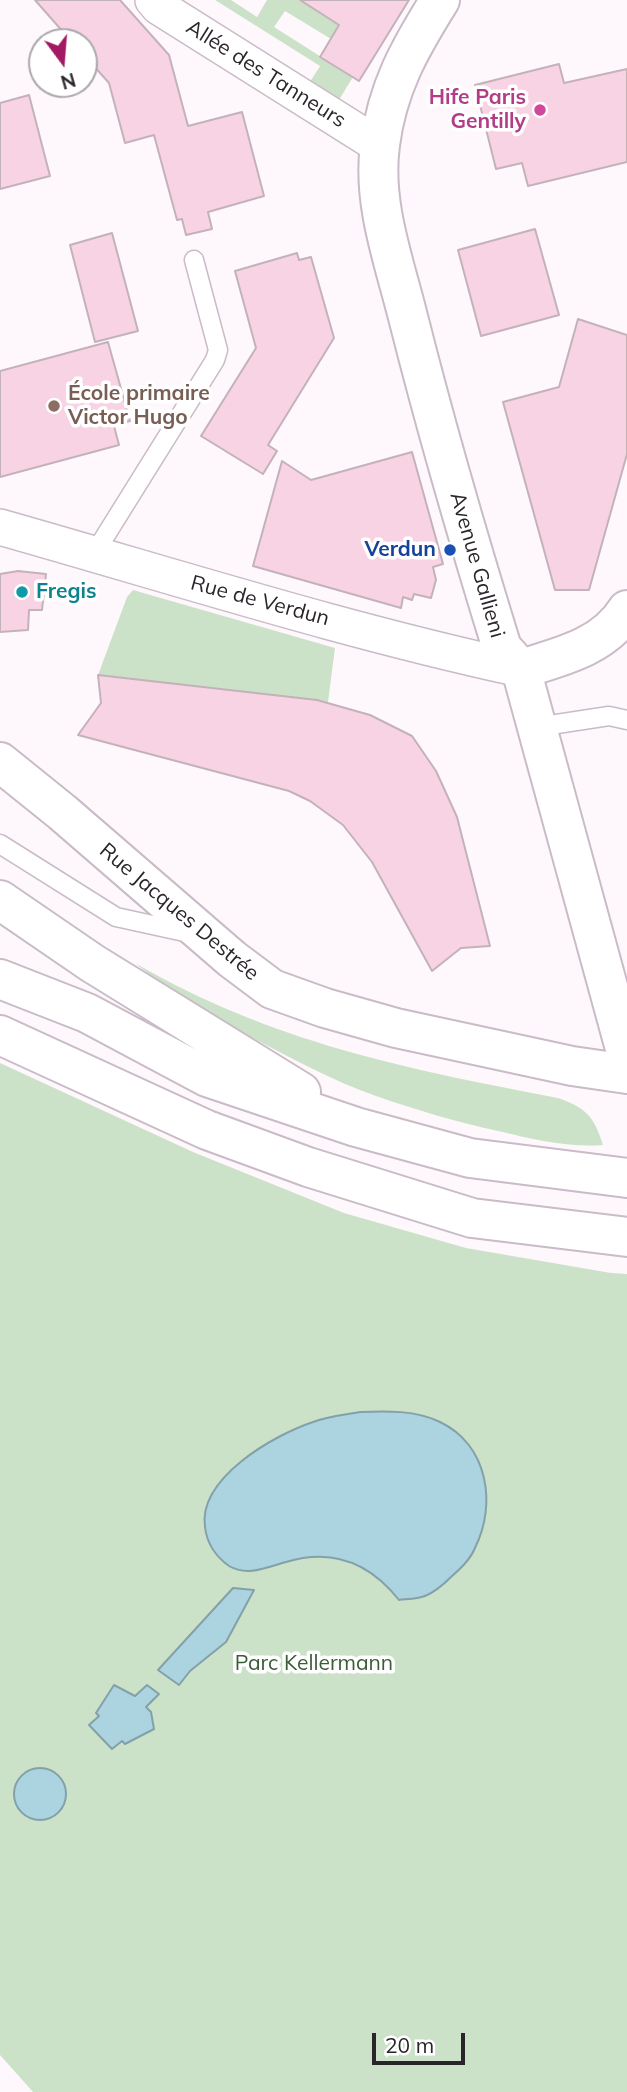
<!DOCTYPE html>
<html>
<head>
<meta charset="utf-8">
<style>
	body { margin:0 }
	#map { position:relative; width:627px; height:2092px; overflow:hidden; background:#fef8fd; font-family:Mulish,sans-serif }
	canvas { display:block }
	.north { position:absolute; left:28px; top:28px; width:70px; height:70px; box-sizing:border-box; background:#fff; border:2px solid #aaa8aa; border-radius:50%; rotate:164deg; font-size:19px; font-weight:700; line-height:28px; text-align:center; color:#2a252a }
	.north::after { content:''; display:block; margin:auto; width:24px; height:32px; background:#a31963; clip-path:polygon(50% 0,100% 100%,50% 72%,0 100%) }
	.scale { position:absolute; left:372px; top:2033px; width:93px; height:32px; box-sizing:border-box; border:4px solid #2a252a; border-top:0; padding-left:9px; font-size:21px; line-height:24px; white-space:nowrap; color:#2a252a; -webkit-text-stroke:5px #fff; paint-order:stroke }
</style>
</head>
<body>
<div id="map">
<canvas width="627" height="2092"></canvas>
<div class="north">N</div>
<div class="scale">20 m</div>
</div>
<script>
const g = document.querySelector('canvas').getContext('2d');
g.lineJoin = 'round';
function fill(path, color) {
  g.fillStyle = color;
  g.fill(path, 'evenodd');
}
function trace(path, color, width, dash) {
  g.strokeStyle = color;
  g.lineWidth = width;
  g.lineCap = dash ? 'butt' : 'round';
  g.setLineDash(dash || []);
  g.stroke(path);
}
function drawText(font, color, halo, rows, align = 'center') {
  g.font = font + ' Mulish,sans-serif';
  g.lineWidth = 7;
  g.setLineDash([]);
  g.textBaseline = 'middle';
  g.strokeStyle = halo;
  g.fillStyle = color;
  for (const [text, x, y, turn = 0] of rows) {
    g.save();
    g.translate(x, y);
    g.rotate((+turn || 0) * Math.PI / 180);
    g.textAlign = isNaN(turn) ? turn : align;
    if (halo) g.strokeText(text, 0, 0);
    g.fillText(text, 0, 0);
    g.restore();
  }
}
fill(new Path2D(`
	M215,0H231L257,17L267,0H300L340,25L331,39L285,11L274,27L353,77L337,103L308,85L320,66Z
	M133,590L335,648L328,702L98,675L127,597Z
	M135,963C271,1042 406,1069 558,1098C586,1108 594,1116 603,1145C569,1148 532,1139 498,1131C457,1122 416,1110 376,1096C333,1081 291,1058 251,1037C210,1016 171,993 135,963Z
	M0,1063L193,1152L344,1213L466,1248L611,1273L627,1274V2092H33L0,2055Z`), '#cce2c8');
const water = new Path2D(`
	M360,1412C386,1411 416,1410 440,1422C488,1445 497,1504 475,1548C470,1560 460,1569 451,1577C444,1584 435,1592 425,1596C417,1599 407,1599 399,1600C369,1562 332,1548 286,1562C267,1567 248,1577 229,1566C215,1556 207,1544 205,1527C198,1478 274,1435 313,1422C328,1416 344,1415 360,1412Z
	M233,1588L254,1590L226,1642L190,1671L179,1685L158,1670Z
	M114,1685L135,1696L147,1685L159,1694L146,1707L151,1712L154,1729L125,1744L122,1741L112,1749L89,1725L99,1716L96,1713Z
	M14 1794a26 26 0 1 1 52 0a26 26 0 1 1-52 0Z`);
fill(water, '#abd4e0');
trace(water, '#84a0a9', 2);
const building = new Path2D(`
	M35,0H120L169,55L188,126L242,112L264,196L208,212L212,229L186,235L182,219L177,220L154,135L125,143L109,83L84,55V42H72Z
	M300,0H409L359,81L320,57L339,25Z
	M559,64L564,83L627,69V162L528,186L522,163L496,169L475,85Z
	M29,95L50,176L0,189V103Z
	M535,229L559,315L481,336L458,250Z
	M112,233L138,331L95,342L70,245Z
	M297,253L299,260L311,257L334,338L268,445L277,451L263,474L201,436L256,348L235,271Z
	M578,319L627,335V454L589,590H555L503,402L559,387Z
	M108,342L130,421L114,426L119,445L0,477V371Z
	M412,452L443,564L433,567L436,580L431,598L414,594L412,600L403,597L401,608L253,566L282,461L311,480Z
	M18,571L46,574L42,610H29L28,630L0,632V574Z
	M98,675L317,700L370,715L412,736L436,771L457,817L490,946L461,948L432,971L372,862L343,825L310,801L289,791L78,735L101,703Z`);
fill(building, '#f8d3e3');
trace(building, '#c4b2b9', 2);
const lane = new Path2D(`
	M94,554L215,360L218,350L194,260
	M537,727L609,716L627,720
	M0,844L116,917L189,933`);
const street = new Path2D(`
	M153,0L159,7L380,146
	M0,527C173,576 345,631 521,669`);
const secondary = new Path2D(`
	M440,0C410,48 387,88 380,145C372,203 394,261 408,317C436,428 468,538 502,648L521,669L627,1056
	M521,669C560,657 604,647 627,610
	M0,762L62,812L232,959L272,989L325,1008L396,1028L572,1066L627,1074`);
const highway = new Path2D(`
	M0,900L92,963L301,1092
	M0,979L87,1013L207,1077L356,1127L470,1158L627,1178
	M0,1035L207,1130L308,1167L472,1218L627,1237`);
trace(lane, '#c9bbc7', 21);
trace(street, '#c9bbc7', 38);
trace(secondary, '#c9bbc7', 42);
trace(highway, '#c9bbc7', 42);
trace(lane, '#fff', 18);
trace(street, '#fff', 35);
trace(secondary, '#fff', 38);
trace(highway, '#fff', 38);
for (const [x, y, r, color] of [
	[540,110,7,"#d1479c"],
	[54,406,7,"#8d6e63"],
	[450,550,7,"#1a4fb4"],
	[22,592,7,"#0f9aa8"]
]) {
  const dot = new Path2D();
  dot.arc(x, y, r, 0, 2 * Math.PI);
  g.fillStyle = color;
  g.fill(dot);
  trace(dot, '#fff', 2.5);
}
drawText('21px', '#2a252a', '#fff', [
	["Allée des Tanneurs",266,74,32],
	["Avenue Gallieni",477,565,74],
	["Rue de Verdun",260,601,15],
	["Rue Jacques Destrée",179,912,40]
]);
drawText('bold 21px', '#b23c85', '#fff', [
	["Hife Paris",526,98],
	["Gentilly",526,122]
], 'right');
drawText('bold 21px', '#785e54', '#fff', [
	["École primaire",68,394],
	["Victor Hugo",68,418]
], 'left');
drawText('bold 21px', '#164399', '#fff', [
	["Verdun",436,550]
], 'right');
drawText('bold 21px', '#0d838f', '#fff', [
	["Fregis",36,592]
], 'left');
drawText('21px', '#395d34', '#fff', [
	["Parc Kellermann",314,1664]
]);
</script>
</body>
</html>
